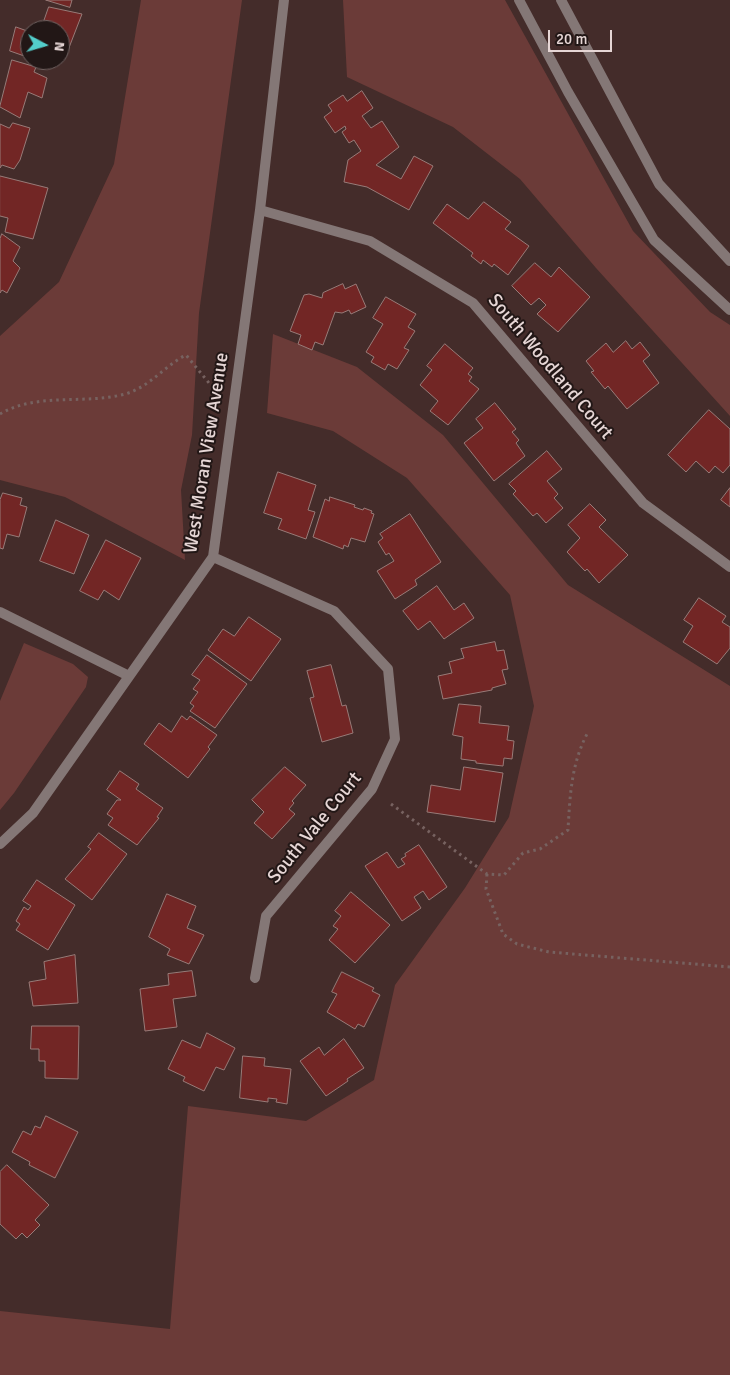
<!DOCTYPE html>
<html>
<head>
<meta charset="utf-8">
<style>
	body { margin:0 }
	#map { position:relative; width:730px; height:1375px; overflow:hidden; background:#442c2a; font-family:Signika,sans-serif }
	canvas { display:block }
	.north { position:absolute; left:20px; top:20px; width:50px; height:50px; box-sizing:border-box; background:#221716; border:1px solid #706362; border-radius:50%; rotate:96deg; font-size:14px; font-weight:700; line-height:20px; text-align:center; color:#e6d6d5 }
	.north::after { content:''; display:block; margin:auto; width:18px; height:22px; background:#53cdca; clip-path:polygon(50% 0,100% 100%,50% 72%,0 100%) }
	.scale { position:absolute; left:548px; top:30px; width:64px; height:22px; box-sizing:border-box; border:2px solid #e6d6d5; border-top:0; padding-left:6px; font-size:15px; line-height:18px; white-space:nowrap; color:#e6d6d5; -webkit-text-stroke:4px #221716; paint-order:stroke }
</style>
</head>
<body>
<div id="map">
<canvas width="730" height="1375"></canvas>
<div class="north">N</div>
<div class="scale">20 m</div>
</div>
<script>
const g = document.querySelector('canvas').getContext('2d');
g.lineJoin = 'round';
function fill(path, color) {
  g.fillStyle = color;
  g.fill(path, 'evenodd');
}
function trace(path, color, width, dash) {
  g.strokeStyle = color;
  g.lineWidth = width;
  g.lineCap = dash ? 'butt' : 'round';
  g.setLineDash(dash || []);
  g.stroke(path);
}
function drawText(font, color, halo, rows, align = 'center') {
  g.font = font + ' Signika,sans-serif';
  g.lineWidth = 4;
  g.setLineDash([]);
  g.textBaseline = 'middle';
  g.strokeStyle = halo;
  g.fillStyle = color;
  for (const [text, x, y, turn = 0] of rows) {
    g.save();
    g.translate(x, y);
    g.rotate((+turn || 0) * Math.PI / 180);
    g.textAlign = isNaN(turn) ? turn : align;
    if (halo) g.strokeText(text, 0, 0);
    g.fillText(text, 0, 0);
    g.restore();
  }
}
fill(new Path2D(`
	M141,0H242L199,313L192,435L181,490L185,560L65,497L0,480V336L59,282L114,164Z
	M343,0H505L633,231L710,312L730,325V416L596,268L520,179L453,127L347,77Z
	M273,334L357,367L443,435L568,585L730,686V1375H0V1311L170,1329L188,1106L306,1121L374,1080L395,985L465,888L509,817L534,706L510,595L407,478L333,431L267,413Z
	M24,643L73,664L88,677L86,687L14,793L0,810V701Z`), '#6b3b38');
const building = new Path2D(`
	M46,0H72L70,7Z
	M49,7L82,14L65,58L60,56V30H41Z
	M16,27L30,32V58L10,51Z
	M12,60L36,67L34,72L47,78L42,98L28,92L20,118L0,107Z
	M362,91L373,108L362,116L371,128L382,121L399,147L376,165L401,179L414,156L433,166L409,210L367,187L344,182L348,160L361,151L354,140L349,143L342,132L346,129L345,126L335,133L324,117L332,111L328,105L343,95L347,101Z
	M13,123L30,128L20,160L14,169L2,165L0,168V124L9,128Z
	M0,176L48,188L33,239L5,232L8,218L0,216Z
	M484,202L511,222L505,229L529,246L508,275L494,264L492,267L483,260L481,264L471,256L473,253L433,223L447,204L468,219Z
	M2,234L20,247L13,261L20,268L7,293L2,290L0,293V239Z
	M535,263L551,277L559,267L590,297L558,332L537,314L546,305L539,298L531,305L512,286Z
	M343,284L345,289L356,284L366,307L351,314L349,310L342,313L335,312L323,345L315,342L312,350L298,344L301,335L290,331L304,295L309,294L322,298L323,293Z
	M386,297L416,314L408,327L415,331L404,348L409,350L397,369L388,364L385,370L371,362L374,357L366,352L383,324L373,318Z
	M626,341L632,349L640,342L650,355L643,361L659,383L627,409L608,386L605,389L591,372L594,371L586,361L606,343L613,352Z
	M445,344L473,368L468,374L472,377L469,381L479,389L448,425L430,411L438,401L420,385L432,370L427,366Z
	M495,403L516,429L512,432L519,440L516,443L525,456L494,481L464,443L483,428L476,419Z
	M709,410L730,429V465L723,473L715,466L709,473L696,461L686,472L668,455Z
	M547,451L562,469L547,481L558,494L554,498L563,508L546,523L537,513L533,516L513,494L516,491L509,484Z
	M278,472L316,485L308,510L315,512L306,539L278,529L282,519L264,513Z
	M730,488V507L721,500Z
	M3,493L22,498L20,505L27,507L19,537L7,534L3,549L0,548V500Z
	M330,497L355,505L354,507L363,510L364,508L372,511L371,513L374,514L365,542L351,538L348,547L344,545L343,549L313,537L325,499L329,501Z
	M590,504L606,520L599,527L628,555L599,583L587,569L585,571L567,552L580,538L568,525Z
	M410,514L441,562L415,580L417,585L395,599L377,571L394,561L389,553L386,555L378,542L383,538L380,534Z
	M56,520L89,535L74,574L40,561Z
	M106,540L141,558L119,600L104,590L98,600L80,591Z
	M437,586L454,610L464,603L474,618L444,639L430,621L418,630L403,611Z
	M699,598L726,616L722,622L730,627V648L717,664L683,642L693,626L684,620Z
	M249,617L281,639L251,681L208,650L223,629L234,636Z
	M495,642L497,651L504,650L508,669L502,670L506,684L492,688V690L443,699L438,676L452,673L449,662L464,658L461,649Z
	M207,655L247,684L215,728L190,711L194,706L190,703L198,692L193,689L200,680L192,675Z
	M331,665L342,706L346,705L353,733L322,742L310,698L314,697L307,671Z
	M459,704L481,706L479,723L509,726L507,740L514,741L512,759L504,758L503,766L476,763V761L461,759L463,737L453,735Z
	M182,716L187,720L190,716L217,735L208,747L210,749L188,778L144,744L159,723L171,732Z
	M285,767L306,785L292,801L294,803L289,809L295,814L272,839L254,823L264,812L252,800Z
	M464,767L503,773L495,822L427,812L431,785L460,790Z
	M120,771L139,784L136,789L163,808L157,817L159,818L137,845L108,825L113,818L107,814L117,800H121L107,790Z
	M99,833L127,854L92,900L65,879L91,849L88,847Z
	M419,845L447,887L429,900L423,891L414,897L421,908L402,921L365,866L387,852L398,868L405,864L401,859L406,856L405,854Z
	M37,880L75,905L48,950L16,930L20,924L16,921L24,907L28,910L31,906L23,901Z
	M351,892L390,925L355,963L329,940L338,929L333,926L341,916L335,911Z
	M167,894L196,906L187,928L204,935L189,964L167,955L170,949L149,937Z
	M75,955L78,1003L33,1006L29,982L46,979L44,962Z
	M192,971L196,996L173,999L177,1027L145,1031L140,989L169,985L168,974Z
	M342,972L374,988L372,991L380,995L364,1027L358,1024L355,1029L327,1012L337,994L332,992Z
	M32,1026H79L78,1079L45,1078V1061H39V1049H31Z
	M207,1033L235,1048L224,1070L216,1067L204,1091L183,1081L185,1077L168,1069L182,1040L200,1048Z
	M344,1039L364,1068L347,1079L348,1081L326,1096L300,1061L319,1047L324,1055Z
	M243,1056L265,1058L264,1066L291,1069L287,1104L276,1102L277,1099L268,1098V1102L240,1098Z
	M46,1116L78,1132L55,1178L29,1165L30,1162L12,1152L23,1131L31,1135L35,1126L40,1128Z
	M7,1165L49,1205L35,1220L40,1225L27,1238L22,1233L16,1239L0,1224V1172Z`);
fill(building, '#722625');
trace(building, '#987b78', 1);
trace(new Path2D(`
	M0,414C37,392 85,405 125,394C150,387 164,366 186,355L209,383
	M391,804L487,874L504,875L523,853L540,849L568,830C570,796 571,765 587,734
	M487,874L486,889L503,934L517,944L549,952L730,967`), '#776260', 3, [2.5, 4]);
trace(new Path2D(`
	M260,210L370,241L473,303L643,503L730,567
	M213,557L334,611L388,669L395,739L372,789L266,916L255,978
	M0,612L129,676
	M0,844L33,813L213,557L260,210L284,0`), '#847776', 10);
trace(new Path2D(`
	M519,0L568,92L654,240L730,310
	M561,0L659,184L730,261`), '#847776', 10);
drawText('19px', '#e6d6d5', '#221716', [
	["South Woodland Court",550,367,50],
	["West Moran View Avenue",207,453,-81],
	["South Vale Court",315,828,-51]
]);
</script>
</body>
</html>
